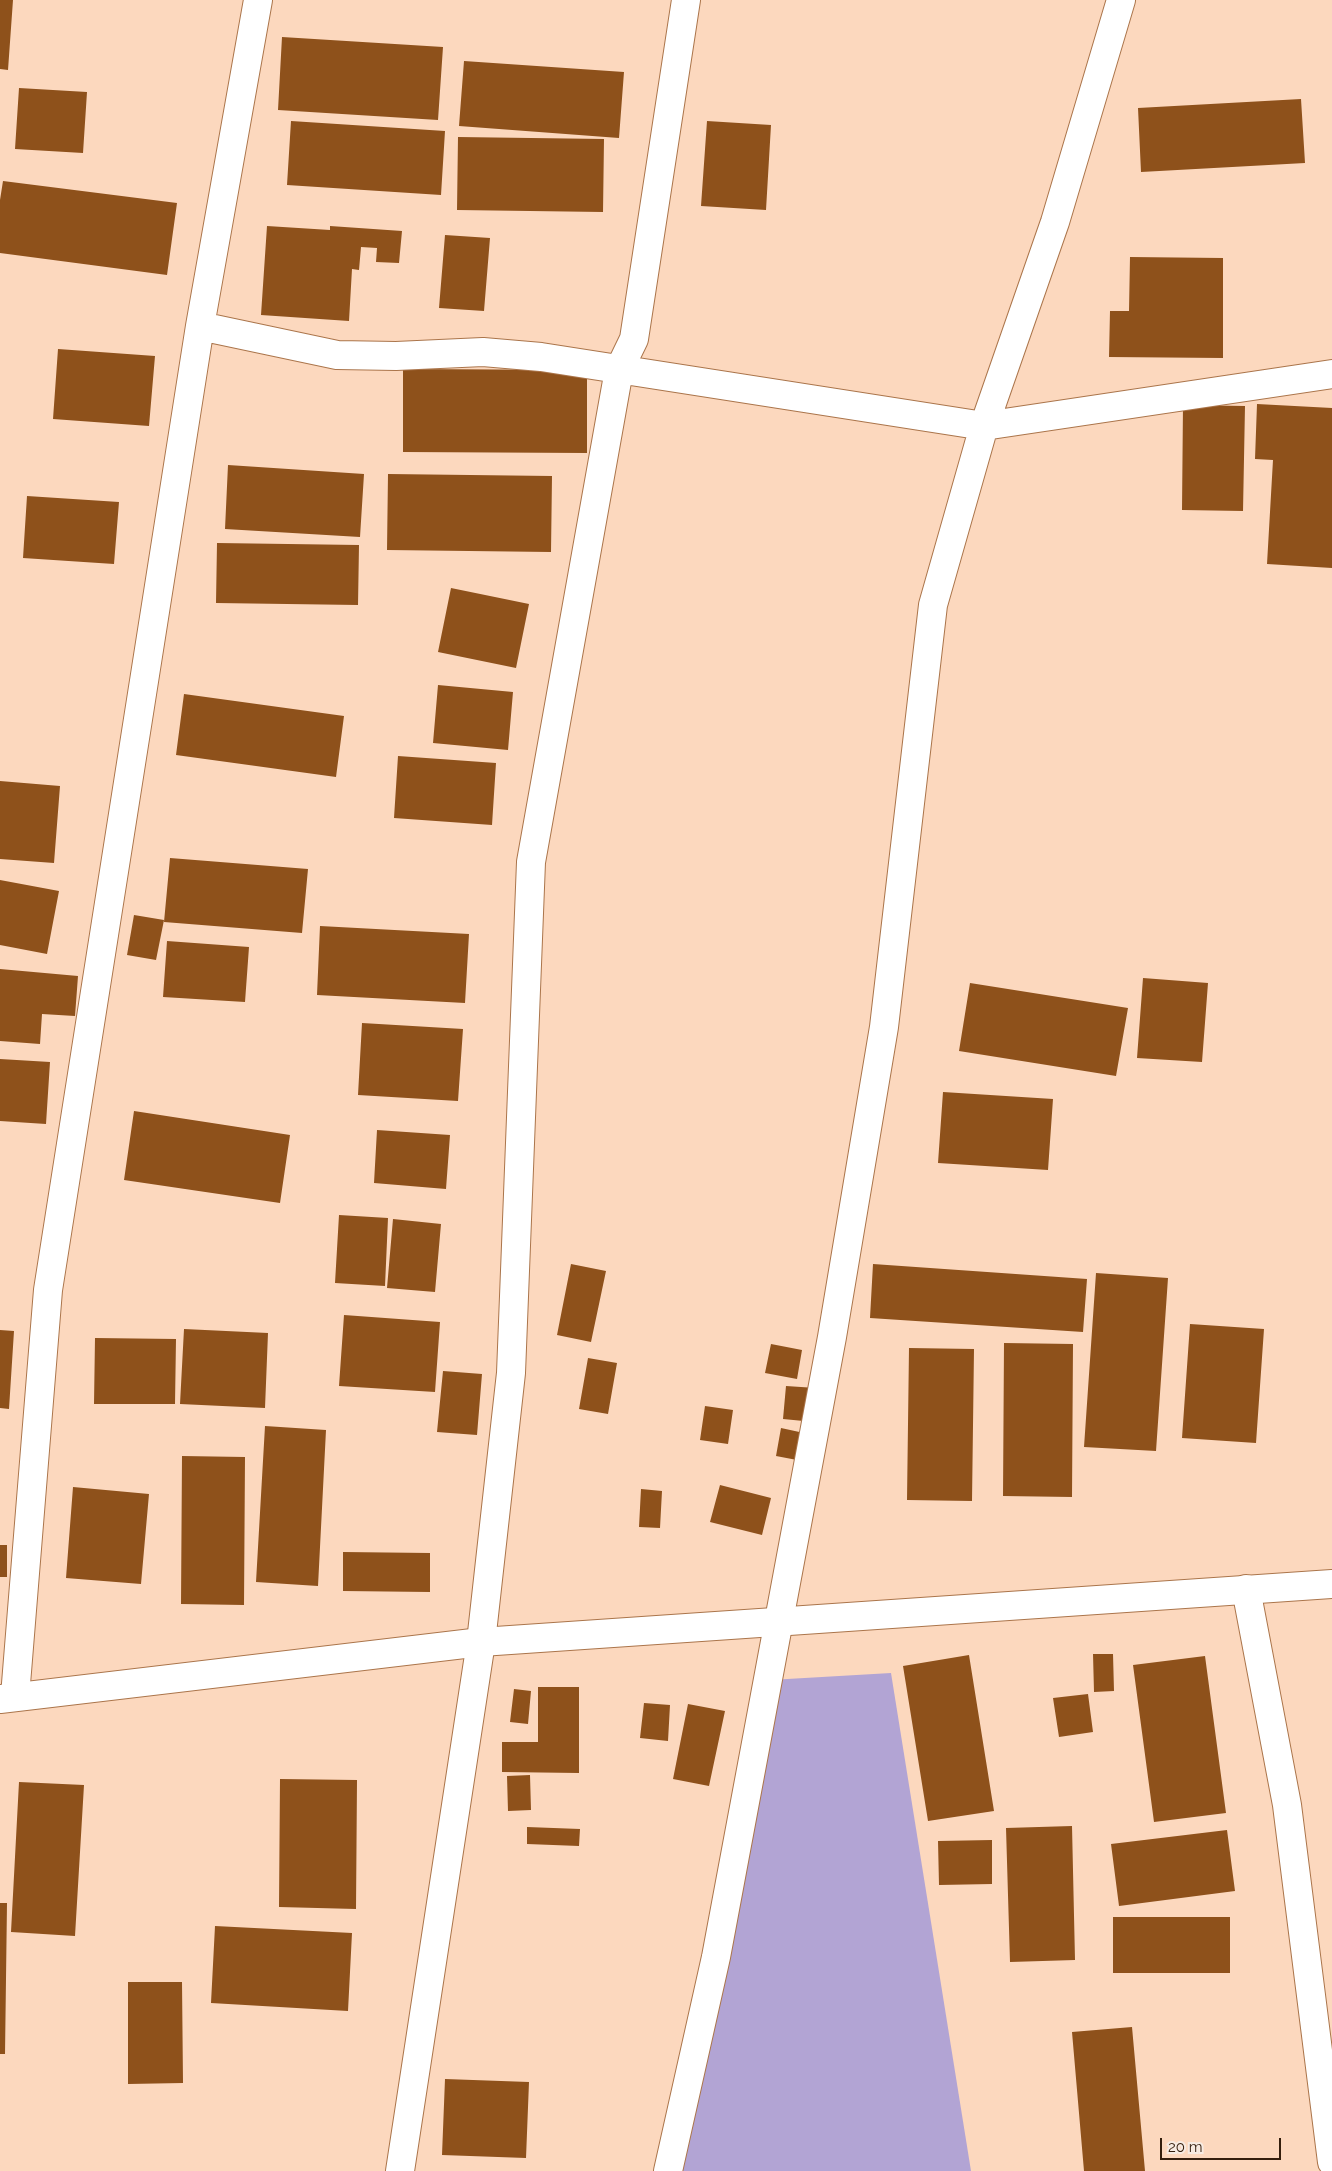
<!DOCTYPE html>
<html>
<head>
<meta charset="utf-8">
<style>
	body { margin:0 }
	#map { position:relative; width:1332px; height:2171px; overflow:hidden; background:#fcd8be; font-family:Raleway,sans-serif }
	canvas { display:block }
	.scale { position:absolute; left:1160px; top:2138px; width:121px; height:22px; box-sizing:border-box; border:2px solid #341e0d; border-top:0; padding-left:6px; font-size:15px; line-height:18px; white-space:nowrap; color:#341e0d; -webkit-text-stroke:4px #f7ebe2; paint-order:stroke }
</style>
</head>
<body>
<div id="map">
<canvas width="1332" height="2171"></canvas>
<div class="scale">20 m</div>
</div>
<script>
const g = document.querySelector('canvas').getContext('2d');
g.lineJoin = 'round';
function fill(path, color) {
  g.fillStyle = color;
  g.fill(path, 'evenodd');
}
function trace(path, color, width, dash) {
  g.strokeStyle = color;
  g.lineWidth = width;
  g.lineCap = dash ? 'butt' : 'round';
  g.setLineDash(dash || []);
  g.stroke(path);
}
fill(new Path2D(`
	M891,1673L971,2171H682L770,1680Z`), '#b2a4d4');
fill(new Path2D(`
	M0,0H13L8,70L0,69Z
	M282,37L443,47L438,120L278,110Z
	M464,61L624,72L619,138L459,126Z
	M19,88L87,92L83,153L15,149Z
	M1301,99L1305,163L1141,172L1138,108Z
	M291,121L445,131L441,195L287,185Z
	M707,121L771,125L766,210L701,206Z
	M458,137L604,139L603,212L457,210Z
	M3,181L177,203L167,275L0,253V200Z
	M267,226L330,230V226L402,231L399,263L376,262L377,248L361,247L359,270L352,269L349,321L261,315Z
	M445,235L490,238L484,311L439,308Z
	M1130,257L1223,258V358L1109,357L1110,311H1129Z
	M58,349L155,356L149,426L53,419Z
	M403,369L587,370V453L403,452Z
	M1257,404L1332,408V568L1267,564L1273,460L1255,459Z
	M1183,405L1245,406L1243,511L1182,510Z
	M228,465L364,474L360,537L225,529Z
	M388,474L552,476L551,552L387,550Z
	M27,496L119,502L114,564L23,558Z
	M217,543L359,545L358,605L216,603Z
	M451,588L529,604L516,668L438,652Z
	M438,685L513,692L508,750L433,743Z
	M184,694L344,716L336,777L176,755Z
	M398,756L496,763L492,825L394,818Z
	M0,781L60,786L54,863L0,859Z
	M170,858L308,869L302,933L164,922Z
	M0,880L59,891L47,954L0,945Z
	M134,915L164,920L156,960L127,955Z
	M320,926L469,934L465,1003L317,995Z
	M167,941L249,947L245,1002L163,997Z
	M0,969L78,976L75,1016L42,1014L40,1044L0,1041Z
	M1143,978L1208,983L1202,1062L1137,1058Z
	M970,983L1128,1008L1116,1076L959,1051Z
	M362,1023L463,1029L458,1101L358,1095Z
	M0,1059L50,1062L46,1124L0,1121Z
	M943,1092L1053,1099L1048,1170L938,1163Z
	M134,1111L290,1135L280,1203L124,1180Z
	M377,1130L450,1135L446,1189L374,1183Z
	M339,1215L388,1218L385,1286L335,1283Z
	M393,1219L441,1224L435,1292L387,1288Z
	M571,1264L606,1271L591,1342L557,1335Z
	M873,1264L1087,1279L1083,1332L870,1318Z
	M1096,1273L1168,1278L1156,1451L1084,1447Z
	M344,1315L440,1322L435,1392L339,1386Z
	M1190,1324L1264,1329L1256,1443L1182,1438Z
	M184,1329L268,1333L265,1408L180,1404Z
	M0,1330L14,1331L9,1409L0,1408Z
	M95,1338L176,1339L175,1404H94Z
	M1004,1343L1073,1344L1072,1497L1003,1496Z
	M771,1344L802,1350L797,1379L765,1373Z
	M909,1348L974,1349L972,1501L907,1500Z
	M588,1358L617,1363L608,1414L579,1409Z
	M443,1371L482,1374L477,1435L437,1432Z
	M786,1386L816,1388L814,1422L783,1419Z
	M705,1406L733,1410L728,1444L700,1440Z
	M265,1426L326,1430L318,1586L256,1582Z
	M781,1428L804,1433L797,1460L776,1456Z
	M182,1456L245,1457L244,1605L181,1604Z
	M720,1485L771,1498L762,1535L710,1522Z
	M73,1487L149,1494L141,1584L66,1578Z
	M641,1489L662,1491L660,1528L639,1527Z
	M0,1545H7V1577H0Z
	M343,1552L430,1553V1592L343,1591Z
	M1093,1654H1113L1114,1691L1094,1692Z
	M969,1655L994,1811L928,1821L903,1666Z
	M1205,1656L1226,1813L1154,1822L1133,1665Z
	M538,1687H579V1773L502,1772V1742H538Z
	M514,1689L531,1691L528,1724L510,1722Z
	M1088,1694L1093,1732L1059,1737L1053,1698Z
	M644,1703L670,1705L668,1741L640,1738Z
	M688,1704L725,1711L709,1786L673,1779Z
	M530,1775L531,1810L508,1811L507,1776Z
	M280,1779L357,1780L356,1909L279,1907Z
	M19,1782L84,1785L75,1936L11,1932Z
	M1072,1826L1075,1960L1010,1962L1006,1828Z
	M527,1827L580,1829L579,1846L527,1844Z
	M1227,1830L1235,1891L1119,1906L1111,1844Z
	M992,1840V1884L939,1885L938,1841Z
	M0,1903H7L5,2054H0Z
	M1113,1917H1230V1973H1113Z
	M215,1926L352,1933L348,2011L211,2003Z
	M128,1982H182L183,2083L128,2084Z
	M1132,2027L1145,2171H1084L1072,2032Z
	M445,2079L529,2082L526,2158L442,2155Z`), '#8e511b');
const minor = new Path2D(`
	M200,326L337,355L396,356L483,352L541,357L984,426L1332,374
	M1246,1589L1287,1805L1332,2162
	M15,1696L48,1290L200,326L258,0
	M400,2171L481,1642L511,1373L531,862L619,370L634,339L686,0
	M668,2171L716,1957L832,1337L884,1027L933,605L984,426L1055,222L1121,0`);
const tertiary = new Path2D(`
	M0,1699L481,1642L1332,1584`);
trace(minor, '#ab754b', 30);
trace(tertiary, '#ab754b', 30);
trace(minor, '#fff', 28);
trace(tertiary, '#fff', 28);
</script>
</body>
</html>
